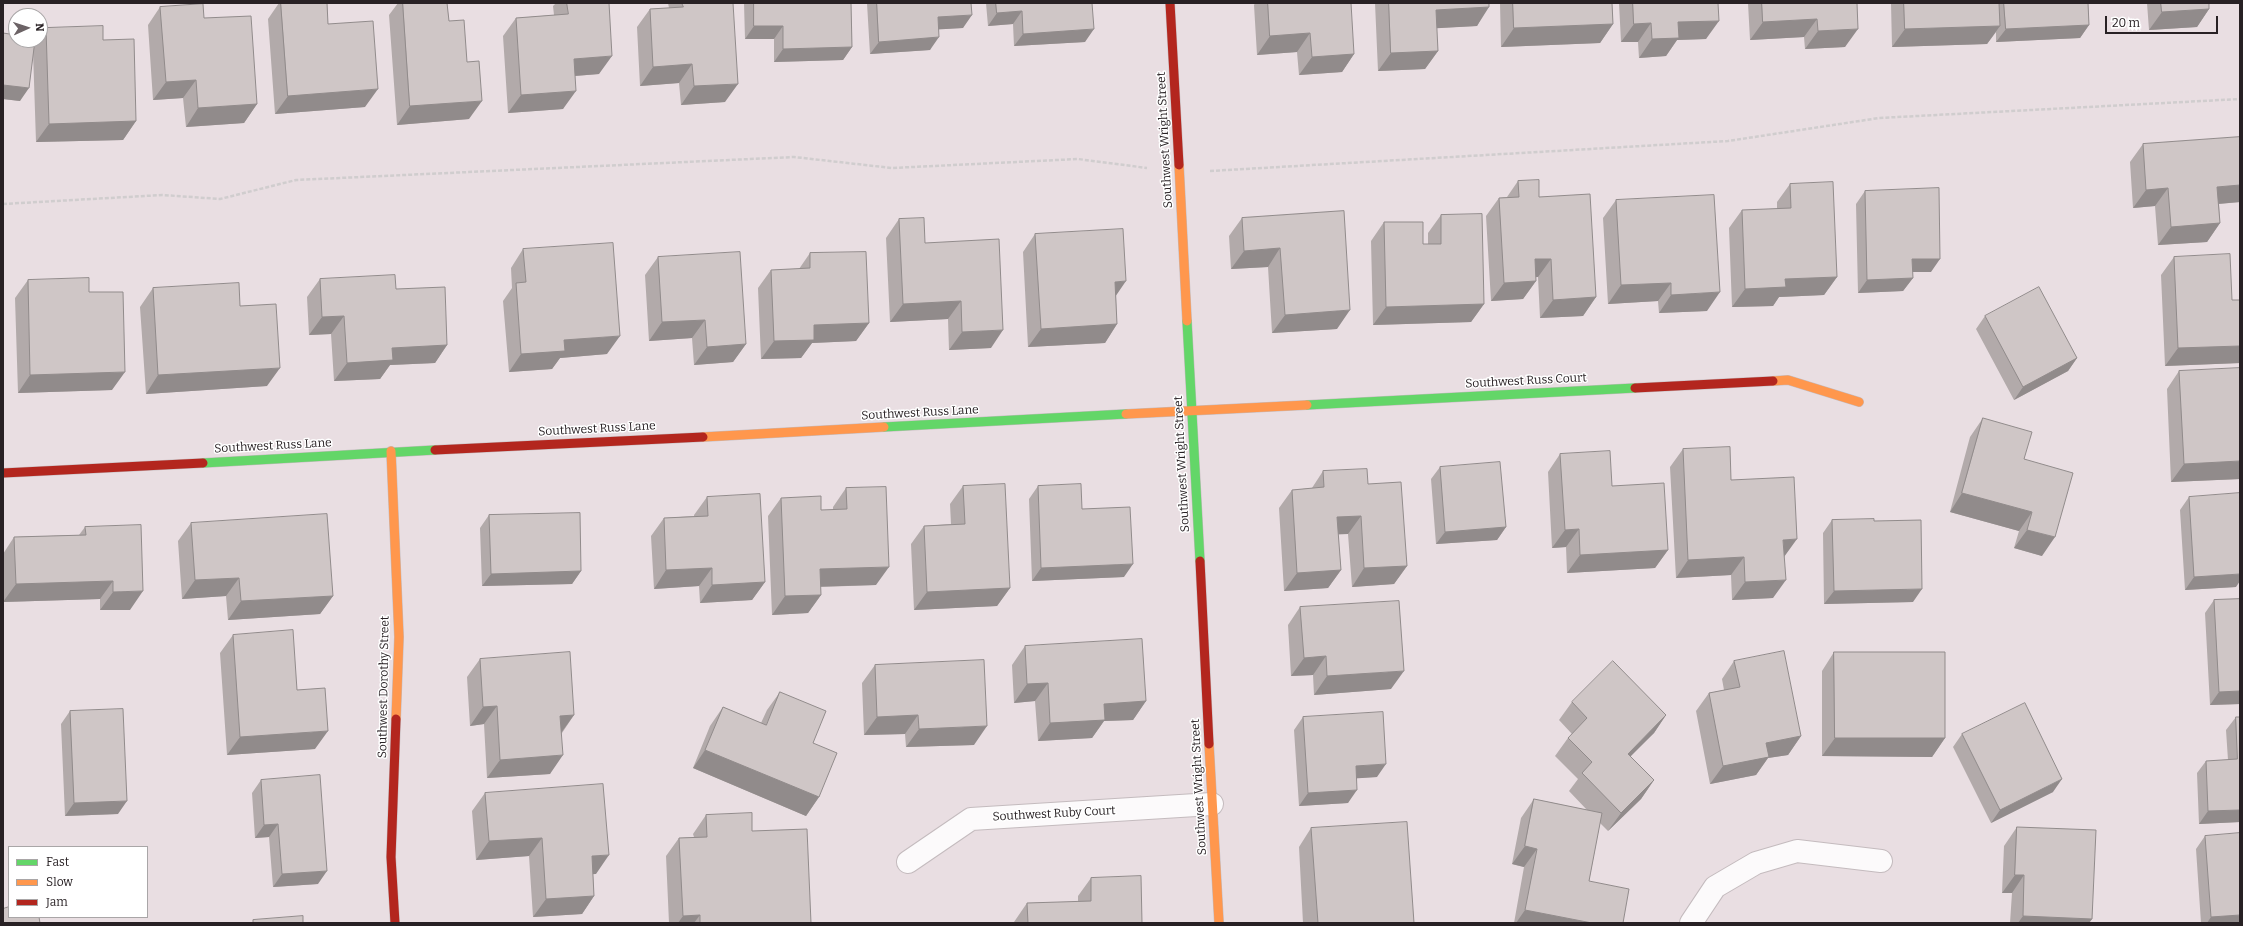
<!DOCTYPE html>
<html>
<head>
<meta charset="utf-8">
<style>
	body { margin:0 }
	#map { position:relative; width:2243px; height:926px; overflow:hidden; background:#e9dee2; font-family:Bitter,serif }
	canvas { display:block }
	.frame { position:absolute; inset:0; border:4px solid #282124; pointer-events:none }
	.legend { position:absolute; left:8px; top:846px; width:140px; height:72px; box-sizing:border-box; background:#fff; border:1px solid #a9a6a7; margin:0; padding:5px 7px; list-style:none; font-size:12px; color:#282124 }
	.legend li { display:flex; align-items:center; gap:8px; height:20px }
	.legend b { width:20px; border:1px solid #a9a6a7 }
	.north { position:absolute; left:8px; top:8px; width:40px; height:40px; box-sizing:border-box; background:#fff; border:1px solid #a9a6a7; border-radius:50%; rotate:87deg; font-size:11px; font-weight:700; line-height:16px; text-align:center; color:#282124 }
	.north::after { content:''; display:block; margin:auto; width:14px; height:18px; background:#6c6366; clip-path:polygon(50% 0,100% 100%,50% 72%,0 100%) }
	.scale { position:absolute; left:2105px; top:16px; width:113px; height:18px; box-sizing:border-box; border:2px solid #282124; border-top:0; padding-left:5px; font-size:12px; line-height:14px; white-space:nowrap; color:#282124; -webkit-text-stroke:3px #fff; paint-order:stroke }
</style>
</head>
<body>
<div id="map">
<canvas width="2243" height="926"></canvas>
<div class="frame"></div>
<ul class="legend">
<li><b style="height:5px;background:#63d668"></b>Fast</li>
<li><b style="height:5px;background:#ff974d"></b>Slow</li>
<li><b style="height:5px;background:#b3261e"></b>Jam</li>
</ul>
<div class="north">N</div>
<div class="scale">20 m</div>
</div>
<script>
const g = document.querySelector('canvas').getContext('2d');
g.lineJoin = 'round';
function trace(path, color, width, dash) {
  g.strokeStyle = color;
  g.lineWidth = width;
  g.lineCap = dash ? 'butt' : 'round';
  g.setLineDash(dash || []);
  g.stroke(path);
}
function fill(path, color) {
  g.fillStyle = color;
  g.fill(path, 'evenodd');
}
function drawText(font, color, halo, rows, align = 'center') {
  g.font = font + ' Bitter,serif';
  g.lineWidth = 3;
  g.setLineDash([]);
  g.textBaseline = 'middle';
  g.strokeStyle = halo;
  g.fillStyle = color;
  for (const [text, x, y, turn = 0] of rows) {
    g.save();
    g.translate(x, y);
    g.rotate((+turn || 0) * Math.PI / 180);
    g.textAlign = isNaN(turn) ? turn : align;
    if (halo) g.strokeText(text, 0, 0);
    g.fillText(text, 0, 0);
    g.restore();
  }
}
const street = new Path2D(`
	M908,862L971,819L1212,804
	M1691,923L1715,887L1756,863L1797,851L1881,861`);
const fast = new Path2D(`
	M1187,321L1200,561
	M1307,405L1635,388
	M884,427L1126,414
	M203,463L435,450`);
const slow = new Path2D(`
	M1179,165L1187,321
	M1773,381L1788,380L1859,402
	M1126,414L1307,405
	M703,437L884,427
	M391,451L399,637L396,719
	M1209,744L1219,923`);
const jam = new Path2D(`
	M1170,3L1179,165
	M1635,388L1773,381
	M435,450L703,437
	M3,473L203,463
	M1200,561L1209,744
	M395,923L391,857L396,719`);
trace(street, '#c4bbbe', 24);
trace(fast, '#c4bbbe', 10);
trace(slow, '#c4bbbe', 10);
trace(jam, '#c4bbbe', 10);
trace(new Path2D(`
	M1210,171L1728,141L1879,118L2240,99
	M3,204L162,195L220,199L296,180L794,157L892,168L1078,159L1147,168`), '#d0cdce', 2.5, [4, 2]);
trace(street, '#fcfafb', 22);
trace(fast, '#63d668', 9);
trace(slow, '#ff974d', 9);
trace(jam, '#b3261e', 9);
fill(new Path2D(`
	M279,3H327L328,24L365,107L275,114L268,19Z
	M398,3H447L449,21L469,119L397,125L389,15Z
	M556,3H609L599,74L575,76L563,109L508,113L503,36L516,18L554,15L553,6Z
	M668,3H733L725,102L681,105L679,83L640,86L637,27L650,9L669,8Z
	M744,3H851L852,47L843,60L774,62V39H745Z
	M867,3H971L963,28L938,29L930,50L870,54Z
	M986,3H1092L1085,42L1014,46L1013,24L988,26Z
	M1255,3H1268L1354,54L1342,72L1299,75L1297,52L1257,55L1254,5Z
	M1375,3H1489L1477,26L1436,28L1438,51L1425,69L1378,71Z
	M1500,3H1612L1613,24L1600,43L1501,47Z
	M1619,3H1718L1706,39L1677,40L1666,56L1639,58L1638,42H1621Z
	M1748,3H1857L1845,47L1805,49L1804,37L1750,40Z
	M1891,3H2088L2089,25L2080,38L1996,42V32L1987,44L1892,47Z
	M2147,3H2209V9L2197,27L2149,30Z
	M160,7L204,18L257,104L244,123L186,127L183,98L153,100L148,25Z
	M46,28L103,40L136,121L123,140L36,142L33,51L20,101L3,99V33L34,45L37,40H40V36Z
	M2240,137V202L2219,204L2220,223L2207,242L2158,245L2155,206L2133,208L2130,162L2143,144Z
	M1518,181L1539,197L1596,297L1583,316L1540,318L1538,277H1536V281L1523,299L1491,301L1486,216L1499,198L1507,197Z
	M1790,184L1837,277L1824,295L1779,297L1773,306L1732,307L1729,228L1742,210L1777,209V202Z
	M1865,191L1931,272H1912L1913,278L1903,291L1858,293L1856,204Z
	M1616,200L1707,311L1659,313L1658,301L1608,304L1603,218Z
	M1344,211L1337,329L1272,333L1268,267L1231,269L1229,236L1242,218Z
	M1441,215L1484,304L1471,322L1373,325L1371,241L1384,222L1423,244H1428V233Z
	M899,219L925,243L991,348L949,350L948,319L890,322L886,238Z
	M1035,234L1116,296L1117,324L1105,343L1028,347L1023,252Z
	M523,249L607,354L560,358L552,369L509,372L503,301L512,288L511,268Z
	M810,253L869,323L856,341L812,343L801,358L761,359L758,288L771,270L799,269Z
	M658,257L746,344L733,362L694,365L692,338L649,341L645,275Z
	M2174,257L2232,300H2240V363L2165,366L2161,275Z
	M320,279L396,289L447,345L435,363L390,365L380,379L334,381L331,334L309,335L307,297Z
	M28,280L89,292L112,390L18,393L15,298Z
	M153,288L240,306L267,386L146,394L140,307Z
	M1985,316L2077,358L2068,371L2014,400L1976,329Z
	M2179,371L2240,479L2171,482L2167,389Z
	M1983,418L2024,459L2042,556L2014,548L2019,531L1950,512L1970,437Z
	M1683,449L1784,557L1773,598L1732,600L1731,575L1676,578L1670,467Z
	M1560,454L1612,486L1668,550L1655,568L1567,573L1566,547L1552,548L1548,472Z
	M1440,467L1506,527L1497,540L1436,544L1431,479Z
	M1323,471L1368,484L1407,566L1394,584L1352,587L1348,534H1338L1341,570L1328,588L1284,591L1279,508L1292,490L1312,488Z
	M963,486L1010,588L997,606L914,610L911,544L924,526L951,524L950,504Z
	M1038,486L1082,509L1124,577L1032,581L1029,499Z
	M846,488L876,585L820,587L821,595L808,613L772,615L768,516L781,498L821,510H833V507Z
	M707,497L765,582L752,600L700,603L699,586L654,589L651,536L664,518L694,516V515Z
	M2189,497L2236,587L2185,590L2180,510Z
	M489,515L581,571L572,584L482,586L480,528Z
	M1832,520L1874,521L1913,602L1824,604L1823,533Z
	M191,523L333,596L320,614L228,620L226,596L182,599L178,541Z
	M85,527L130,610H100V599L3,602V554L14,537L79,535Z
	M2240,599V704L2210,705L2205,613L2214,600Z
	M1300,607L1391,689L1314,695L1313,675L1291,676L1288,625Z
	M233,635L297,690L315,749L227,755L220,653Z
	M1025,646L1146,701L1133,720L1104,721L1092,738L1038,741L1035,701L1014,703L1012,665Z
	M1834,652L1945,738L1932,757L1822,756V671Z
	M480,659L574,715L562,733L550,774L487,778L484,724L470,726L467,677Z
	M1734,661L1801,736L1788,755L1768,758L1756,775L1710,784L1696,711L1709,693L1724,690L1722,679Z
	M875,665L974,745L906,747L905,734L864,735L862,683Z
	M780,692L813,743L819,797L806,816L693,768L710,726L723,707L761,723L767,710Z
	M1572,702L1666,715L1654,733L1630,756L1654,780L1641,799L1608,831L1600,823L1589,881L1623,923H1514L1524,867L1512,864L1521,818L1534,799L1587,810L1569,791L1578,779L1555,756L1568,738L1572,734L1559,720Z
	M70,711L118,814L65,816L61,724Z
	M1303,717L1377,777L1356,778L1348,803L1299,806L1294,730Z
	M2236,717H2240V822L2199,824L2197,773L2206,761L2228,760L2226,730Z
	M1962,734L2053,792L1991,823L1953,747Z
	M261,780L318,884L273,887L269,837L255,838L252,793Z
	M485,793L596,874H593L594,896L582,914L533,917L529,856L476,860L472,811Z
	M706,815L752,831L811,923H669L666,856L679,838L694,837L693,834Z
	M2017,827L2092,919L2089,923H2010L2012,893H2002L2004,846Z
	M1311,828L1414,923H1303L1299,847Z
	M2205,836L2240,923H2201L2196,849Z
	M1091,878L1142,923H1014V922L1027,903L1078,902V896Z`), '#b2aaaa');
fill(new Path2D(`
	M1489,7L1477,26L1423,29L1436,10Z
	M2209,9L2197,27L2149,30L2162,12Z
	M1022,11L1013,24L988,26L997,13Z
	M972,15L963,28L929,30L938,17Z
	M1817,19L1804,37L1750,40L1763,22Z
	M1719,21L1706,39L1677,40L1666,56L1639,58L1652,39L1678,22Z
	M1651,23L1638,42H1621L1634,24Z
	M1613,24L1600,43L1501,47L1514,28Z
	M2089,25L2080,38L1996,42L2006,29Z
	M754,26H783L774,39H745Z
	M2000,26L1987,44L1892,47L1905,29Z
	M1094,29L1085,42L1014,46L1023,34Z
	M1858,29L1845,47L1805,49L1818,31Z
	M1310,33L1297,52L1257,55L1270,36Z
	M939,37L930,50L870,54L879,42Z
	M852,47L843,60L774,62L783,49Z
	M1438,51L1425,69L1378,71L1391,53Z
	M1354,54L1342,72L1299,75L1312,57Z
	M612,56L599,74L561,77L574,59Z
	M692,64L679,83L640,86L653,67Z
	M196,80L183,98L153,100L166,82Z
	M738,84L725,102L681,105L694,86Z
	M3,85L29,88L20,101L3,99Z
	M378,89L365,107L275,114L288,96Z
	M576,91L563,109L508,113L521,95Z
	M482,101L469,119L397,125L410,106Z
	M257,104L244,123L186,127L198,108Z
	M136,121L123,140L36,142L49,124Z
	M2240,185V202L2205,205L2217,187Z
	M2168,188L2155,206L2133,208L2146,190Z
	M2220,223L2207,242L2158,245L2171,227Z
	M1280,248L1268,267L1231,269L1244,251Z
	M1535,259H1551L1538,277L1522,278Z
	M1912,259H1940L1931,272H1903Z
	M1837,277L1824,295L1779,297L1773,306L1732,307L1745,289L1785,279Z
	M1913,278L1903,291L1858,293L1867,280Z
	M1126,281L1113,300L1115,282Z
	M1536,281L1523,299L1491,301L1504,283Z
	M1671,283L1658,301L1608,304L1621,285Z
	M1720,292L1707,311L1659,313L1671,295Z
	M1596,297L1583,316L1540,318L1553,300Z
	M961,301L948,319L890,322L903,304Z
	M1484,304L1471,322L1373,325L1386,307Z
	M1350,310L1337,329L1272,333L1285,315Z
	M344,316L331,334L309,335L322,317Z
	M705,320L692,338L649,341L662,322Z
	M869,323L856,341L812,343L801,358L761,359L774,341L814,325Z
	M1117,324L1105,343L1028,347L1041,329Z
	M1003,330L991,348L949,350L962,332Z
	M620,336L607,354L560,358L552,369L509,372L521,354L564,340Z
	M746,344L733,362L694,365L707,347Z
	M447,345L435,363L390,365L380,379L334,381L347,363L392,348Z
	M2240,346V363L2165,366L2178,348Z
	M2077,358L2068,371L2014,400L2023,387Z
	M280,368L267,386L146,394L158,375Z
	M125,372L112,390L18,393L30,375Z
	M2240,461V479L2171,482L2184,464Z
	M1962,493L2032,512L2019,531L1950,512Z
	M1361,516L1348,534L1324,535L1337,517Z
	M1506,527L1497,540L1436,544L1445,532Z
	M1579,529L1566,547L1552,548L1565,530Z
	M2027,530L2055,537L2042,556L2014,548Z
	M1797,539L1784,557L1783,540Z
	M1668,550L1655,568L1567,573L1580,555Z
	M1744,557L1731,575L1676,578L1688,560Z
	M1133,564L1124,577L1032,581L1041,568Z
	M1407,566L1394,584L1352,587L1364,568Z
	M889,567L876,585L807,587L820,569Z
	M712,568L699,586L654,589L666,570Z
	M1341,570L1328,588L1284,591L1297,573Z
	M581,571L572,584L482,586L491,574Z
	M2240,574V581L2236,587L2185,590L2194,577Z
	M239,578L226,596L182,599L195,580Z
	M1786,580L1773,598L1732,600L1745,582Z
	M113,581L100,599L3,602L16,584Z
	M765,582L752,600L700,603L712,585Z
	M1010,588L997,606L914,610L927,592Z
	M1922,589L1913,602L1824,604L1834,591Z
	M143,591L130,610H100L113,592Z
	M821,595L808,613L772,615L785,596Z
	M333,596L320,614L228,620L241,601Z
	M1326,656L1313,675L1291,676L1304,658Z
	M1404,671L1391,689L1314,695L1327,676Z
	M1048,683L1035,701L1014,703L1027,684Z
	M2240,691V704L2210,705L2219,692Z
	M1146,701L1133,720L1104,721L1092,738L1038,741L1050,723L1104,704Z
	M497,706L484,724L470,726L483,707Z
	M574,715L561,733L560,716Z
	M918,715L905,734L864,735L877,717Z
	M1666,715L1654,733L1615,772L1628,754Z
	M987,726L974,745L906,747L919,729Z
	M328,731L315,749L227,755L240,737Z
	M1801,736L1788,755L1768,758L1756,775L1710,784L1723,766L1766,743Z
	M1835,738H1945L1932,757L1822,756Z
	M705,750L819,797L806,816L693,768Z
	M563,755L550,774L487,778L500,760Z
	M1386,764L1377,777L1347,779L1356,766Z
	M2062,779L2053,792L1991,823L2000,810Z
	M1654,780L1641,799L1608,831L1621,813Z
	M1357,790L1348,803L1299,806L1308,793Z
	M127,801L118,814L65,816L74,803Z
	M2240,810V822L2199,824L2208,811Z
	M278,824L269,837L255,838L264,825Z
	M542,838L529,856L476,860L489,841Z
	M1525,846L1537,849L1524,867L1512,864Z
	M609,855L596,874L579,875L592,856Z
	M327,871L318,884L273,887L282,874Z
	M2015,875H2024L2012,893H2002Z
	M594,896L582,914L533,917L546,899Z
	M1525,910L1592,923H1516Z
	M700,915L694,923H678L683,916Z
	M2240,915V923H2207L2211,917Z
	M2023,916L2092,919L2089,923H2018Z`), '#918b8b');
const building = new Path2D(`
	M281,3H327L328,24L373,21L378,89L288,96Z
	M403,3H447L449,21L464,20L467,62L479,61L482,101L410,106Z
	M567,3H609L612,56L574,59L576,91L521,95L516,18L568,14Z
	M682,3H733L738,84L694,86L692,64L653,67L650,9L683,7Z
	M754,3H851L852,47L783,49V26H754Z
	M877,3H971L972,15L938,17L939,37L879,42Z
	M996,3H1092L1094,29L1023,34L1022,11L997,13Z
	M1268,3H1351L1354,54L1312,57L1310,33L1270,36Z
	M1389,3H1489V7L1436,10L1438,51L1391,53Z
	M1513,3H1612L1613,24L1514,28Z
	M1633,3H1718L1719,21L1678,22L1679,38L1652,39L1651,23L1634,24Z
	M1762,3H1857L1858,29L1818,31L1817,19L1763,22Z
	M1904,3H1999L2000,26L1905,29Z
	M2004,3H2088L2089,25L2006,29Z
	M2161,3H2209V9L2162,12Z
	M203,4L204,18L251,16L257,104L198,108L196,80L166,82L160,7Z
	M103,26V40L134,39L136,121L49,124L46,28Z
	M3,33L16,35V40H35L29,88L3,85Z
	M2240,137V185L2217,187L2220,223L2171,227L2168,188L2146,190L2143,144Z
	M1539,180V197L1590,194L1596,297L1553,300L1551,259H1535L1536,281L1504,283L1499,198L1519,197L1518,181Z
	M1833,182L1837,277L1785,279L1786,287L1745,289L1742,210L1791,208L1790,184Z
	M1939,188L1940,259H1912L1913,278L1867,280L1865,191Z
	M1714,195L1720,292L1671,295V283L1621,285L1616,200Z
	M1344,211L1350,310L1285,315L1280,248L1244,251L1242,218Z
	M1482,214L1484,304L1386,307L1384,222H1423V244H1441V215Z
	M924,218L925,243L999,239L1003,330L962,332L961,301L903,304L899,219Z
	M1123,229L1126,281L1115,282L1117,324L1041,329L1035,234Z
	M613,243L620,336L564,340L565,351L521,354L516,283L526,282L523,249Z
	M740,252L746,344L707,347L705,320L662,322L658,257Z
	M866,252L869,323L814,325V340L774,341L771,270L810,268V253Z
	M2230,254L2232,300H2240V346L2178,348L2174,257Z
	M395,275L396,289L445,287L447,345L392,348L393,360L347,363L344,316L322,317L320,279Z
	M89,278V292H123L125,372L30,375L28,280Z
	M239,283L240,306L276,304L280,368L158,375L153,288Z
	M2039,287L2077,358L2023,387L1985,316Z
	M2240,368V461L2184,464L2179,371Z
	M1983,418L2032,432L2024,459L2073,473L2055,537L2027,530L2032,512L1962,493Z
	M1730,447L1731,480L1794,477L1797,539L1783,540L1786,580L1745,582L1744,557L1688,560L1683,449Z
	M1610,451L1612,486L1664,483L1668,550L1580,555L1579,529L1565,530L1560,454Z
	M1500,462L1506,527L1445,532L1440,467Z
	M1367,469L1368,484L1401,482L1407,566L1364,568L1361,516L1337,517L1341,570L1297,573L1292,490L1324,487L1323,471Z
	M1005,484L1010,588L927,592L924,526L965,524L963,486Z
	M1081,484L1082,509L1130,507L1133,564L1041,568L1038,486Z
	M886,487L889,567L820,569L821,595L785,596L781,498L821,496V510L847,509L846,488Z
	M2240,493V574L2194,577L2189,497Z
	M760,494L765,582L712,585V568L666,570L664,518L708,516L707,497Z
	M580,513L581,571L491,574L489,515Z
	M327,514L333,596L241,601L239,578L195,580L191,523Z
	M1874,519V521L1921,520L1922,589L1834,591L1832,520Z
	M141,525L143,591L113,592V581L16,584L14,537L86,535L85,527Z
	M2240,599V691L2219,692L2214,600Z
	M1399,601L1404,671L1327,676L1326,656L1304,658L1300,607Z
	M293,630L297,690L325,688L328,731L240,737L233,635Z
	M1142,639L1146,701L1104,704L1105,720L1050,723L1048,683L1027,684L1025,646Z
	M1784,651L1801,736L1766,743L1769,757L1723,766L1709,693L1740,687L1734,661Z
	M570,652L574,715L560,716L563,755L500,760L497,706L483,707L480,659Z
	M1834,652H1945V738H1835Z
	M984,660L987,726L919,729L918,715L877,717L875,665Z
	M1613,661L1666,715L1628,754L1654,780L1621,813L1582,773L1592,762L1568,738L1587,718L1572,702Z
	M780,692L826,711L813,743L837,753L819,797L705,750L723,707L766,725Z
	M2025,703L2062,779L2000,810L1962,734Z
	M123,709L127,801L74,803L70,711Z
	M1383,712L1386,764L1356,766L1357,790L1308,793L1303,717Z
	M2236,717H2240V810L2208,811L2206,761L2237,759Z
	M320,775L327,871L282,874L278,824L264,825L261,780Z
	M603,784L609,855L592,856L594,896L546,899L542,838L489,841L485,793Z
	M1534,799L1602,813L1589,881L1629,889L1623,923H1592L1525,910L1537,849L1525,846Z
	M752,813V831L807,829L811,923H700V915L683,916L679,838L707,837L706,815Z
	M1407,822L1414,923H1318L1311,828Z
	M2017,827L2096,830L2092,919L2023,916L2024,875H2015Z
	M2240,833V915L2211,917L2205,836Z
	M1141,876L1142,923H1028L1027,903L1091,901V878Z
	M9,907V917H39L40,923H3V909Z
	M303,916V923H253V920Z`);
fill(building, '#cfc6c6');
trace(building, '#918b8b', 1);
drawText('12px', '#282124', '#fff', [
	["Southwest Wright Street",1165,140,-93],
	["Southwest Russ Court",1526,381,-3],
	["Southwest Russ Lane",920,413,-3],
	["Southwest Russ Lane",597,429,-3],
	["Southwest Russ Lane",273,446,-3],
	["Southwest Wright Street",1182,464,-93],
	["Southwest Dorothy Street",384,687,-89],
	["Southwest Wright Street",1199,787,-93],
	["Southwest Ruby Court",1054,814,-3]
]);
</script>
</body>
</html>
